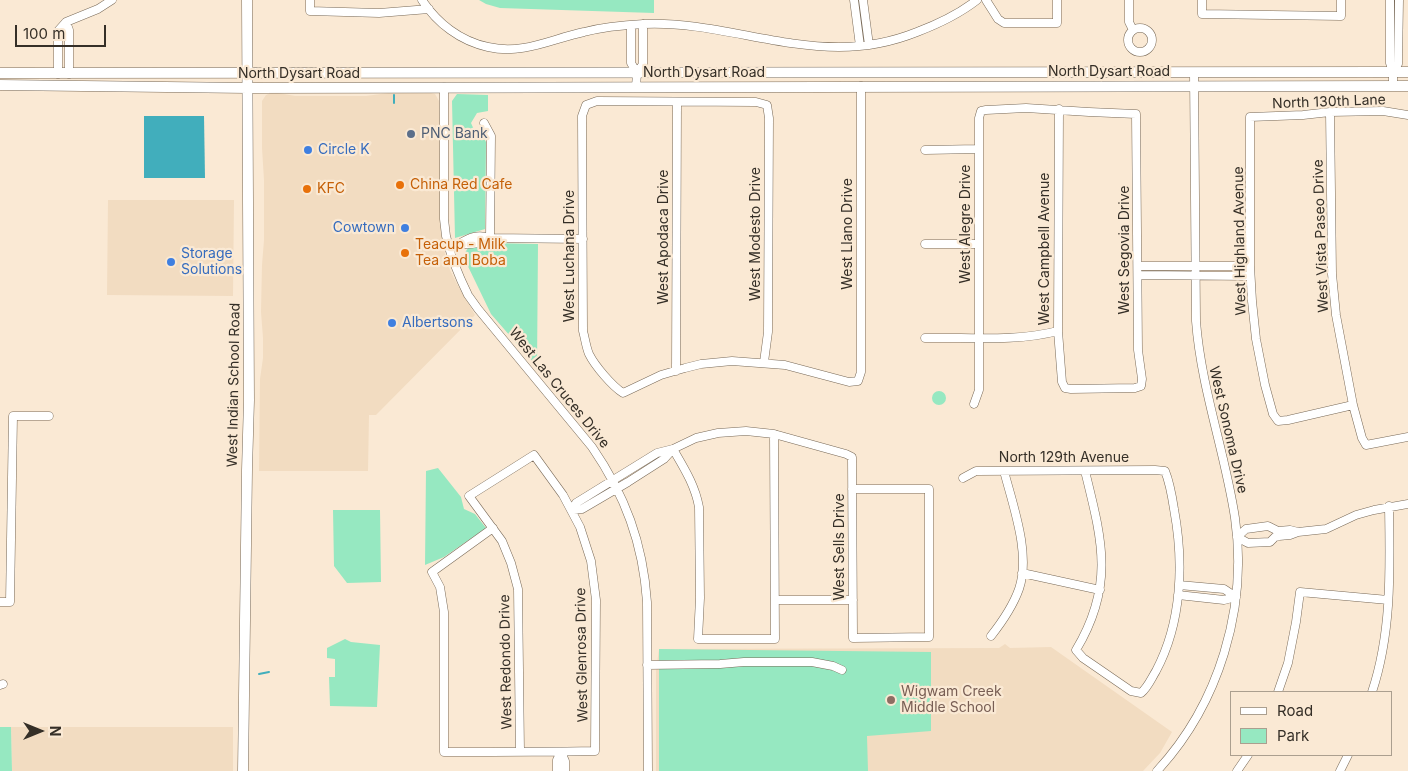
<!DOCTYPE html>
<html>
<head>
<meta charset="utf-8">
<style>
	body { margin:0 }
	#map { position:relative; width:1408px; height:771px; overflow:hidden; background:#fae9d4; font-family:Inter,sans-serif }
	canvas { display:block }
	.legend { position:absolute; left:1230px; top:691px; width:162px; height:65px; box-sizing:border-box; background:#fae9d4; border:1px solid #ab9f8f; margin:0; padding:6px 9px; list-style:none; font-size:15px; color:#352f27 }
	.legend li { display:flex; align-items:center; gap:10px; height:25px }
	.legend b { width:25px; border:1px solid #ab9f8f }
	.north { position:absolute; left:15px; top:706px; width:50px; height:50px; -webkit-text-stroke:4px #fae9d4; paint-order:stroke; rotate:90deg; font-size:14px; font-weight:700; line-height:20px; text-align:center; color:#352f27 }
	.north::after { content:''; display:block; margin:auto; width:18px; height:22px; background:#352f27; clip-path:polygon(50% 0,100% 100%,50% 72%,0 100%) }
	.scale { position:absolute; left:15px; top:25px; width:91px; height:22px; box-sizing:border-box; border:2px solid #352f27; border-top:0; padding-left:6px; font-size:15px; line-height:18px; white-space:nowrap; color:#352f27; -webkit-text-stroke:4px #fae9d4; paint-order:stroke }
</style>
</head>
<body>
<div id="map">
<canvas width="1408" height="771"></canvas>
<ul class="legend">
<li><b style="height:6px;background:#fff"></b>Road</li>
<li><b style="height:14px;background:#96e8c1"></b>Park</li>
</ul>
<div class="north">N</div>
<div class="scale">100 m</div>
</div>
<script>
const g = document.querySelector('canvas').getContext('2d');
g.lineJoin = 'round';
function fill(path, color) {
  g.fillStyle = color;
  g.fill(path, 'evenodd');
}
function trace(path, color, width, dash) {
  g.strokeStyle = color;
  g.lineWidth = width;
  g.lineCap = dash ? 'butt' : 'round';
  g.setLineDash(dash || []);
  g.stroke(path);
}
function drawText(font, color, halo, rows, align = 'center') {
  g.font = font + ' Inter,sans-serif';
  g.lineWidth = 4.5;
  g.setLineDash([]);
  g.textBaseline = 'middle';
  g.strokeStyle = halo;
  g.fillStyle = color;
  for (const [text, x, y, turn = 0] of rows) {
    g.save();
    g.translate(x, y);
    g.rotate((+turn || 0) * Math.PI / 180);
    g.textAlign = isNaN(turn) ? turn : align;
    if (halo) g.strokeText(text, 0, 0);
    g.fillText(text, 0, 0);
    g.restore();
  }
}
fill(new Path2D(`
	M273,92L295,96H366L388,93H431L435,94L439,101L441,225L442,235L445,254L450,270L456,282L475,315L376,415H369L368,471H259L260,379L263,358V338L261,312L262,265L264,240V180L262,148V101L266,95Z
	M108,200H234L233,296L107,295Z
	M1005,644L1010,648L1051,647L1172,732L1160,753L1143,771H656V671L659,649L999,648Z
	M11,727H233V771H12Z`), '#f2dcc1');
fill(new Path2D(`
	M479,0H654V13L500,8L486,4Z
	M457,94L488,95V111L477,113L471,123L475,132L482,135L486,142L485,229L455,238L452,101Z
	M488,243L538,244L537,367L491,314L463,256L468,248Z
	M932 398a7 7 0 1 1 14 0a7 7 0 1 1-14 0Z
	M438,468L461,497L464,509L475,514L486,528L444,557L425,565L426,471Z
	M333,510H380L381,582L347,583L334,566Z
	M345,639L351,642L380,645L377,707L330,706L329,677H335V659L327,658V648Z
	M659,649L931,652V731L867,736L868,771H659Z
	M0,727H11L12,771H0Z`), '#96e8c1');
fill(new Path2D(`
	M144,116H204L205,178H144Z`), '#41aebc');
trace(new Path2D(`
	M394,95V103
	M259,674L269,672`), '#41aebc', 2);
const minor = new Path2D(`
	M310,0V11L379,13L429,9
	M422,0C437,23 460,41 488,47C523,55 551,39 584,32C603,27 624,25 644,24C710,21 773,47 839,47C866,47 892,42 917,32C938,24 959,14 977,0
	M854,0L860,46
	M863,0L869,45
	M986,0L998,19L1004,23H1057V0
	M1129,0V22L1133,30
	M1202,0V14L1341,16V0
	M1390,0V63L1393,72V86
	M66,22L69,30V74
	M631,25V63L637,73L636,87
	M1128 40a12 12 0 1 1 24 0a12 12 0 1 1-24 0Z
	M1393,72L1398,64L1399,0
	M637,73L643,64V24
	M58,74V31L66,22L98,9L112,0
	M444,87V219L446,236L452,258L461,280L468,295L478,309L592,447C625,495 643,543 647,602L648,771
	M1330,112L1332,274L1336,315L1353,405L1362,438L1366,445L1408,437
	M484,123L491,136L490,238
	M925,150L978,149
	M459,244C470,237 478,234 490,238L583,239
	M459,244C470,245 480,244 490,238
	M925,244H979
	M1138,266H1250
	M1138,275L1250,276
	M925,338C968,337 1015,342 1058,331
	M764,362L768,332L769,118L767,105L756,102L597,101L586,105L582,116L583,331C585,338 586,347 589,354C595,366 612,386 623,393L661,375L685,368L701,364L732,361L785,365L849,382L858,381L861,372V86
	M676,371L677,103
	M974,404L979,390V118L981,111L986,110L1026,108L1089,112L1136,114L1138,350L1142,379L1141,386L1135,388L1071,389L1065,388L1062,382L1058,331L1059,109
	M1353,405L1288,420L1278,421L1273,414L1265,385L1256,339L1252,301L1250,266V117L1303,115L1330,112L1383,111L1408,115
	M673,449C684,468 695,485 699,507L700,598L698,639H775L774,434
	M963,478L976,471L1155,470L1165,471C1170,483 1172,496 1174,509C1184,563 1182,622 1156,671C1151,679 1148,687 1141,693L1131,691L1083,658L1076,650C1115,585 1102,540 1085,471
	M571,510L576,503L657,453L673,449L696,438L718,433L746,431L774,434L846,454L852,457L853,638L929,637V489H852
	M571,510L582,509L628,482L664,459L673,449
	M493,528L432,572L440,587L444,612V752C494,752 544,752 595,751L596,600L591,561L580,527L563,495L534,455L469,496L502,541L511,563L518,589L520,752
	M1237,537L1248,543L1270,542L1275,537L1279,536L1290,535L1298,532L1326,529L1356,515L1374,510L1408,504
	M1237,537L1246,529L1268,526L1278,531L1290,530L1298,532
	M1022,573L1100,590
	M1179,585L1224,589L1236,597
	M1178,595L1224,600L1236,597
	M775,600H853
	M0,602H10L13,416H49
	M991,636C1002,622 1013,606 1019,589C1031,554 1013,506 1004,471
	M647,665L720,664L744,662H812L833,666L842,670
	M0,685L3,684
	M1278,692L1288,663L1296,622L1300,592L1388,600
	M1372,692C1392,632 1390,569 1389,506
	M561,752L565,761V771
	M557,771V760L561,752
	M1157,771C1219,704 1248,608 1235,518C1225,452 1201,388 1196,321L1194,73
	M1237,771L1248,755
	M1340,771L1348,755`);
const major = new Path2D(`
	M0,73L1408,72
	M0,85L248,88L1408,86
	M243,771L247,470L249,400L247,0`);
trace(minor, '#786957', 9);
trace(major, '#786957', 11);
trace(minor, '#fff', 8);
trace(major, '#fff', 10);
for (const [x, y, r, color] of [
	[411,134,5,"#5c6f8a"],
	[308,150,5,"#3f7fe0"],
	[400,185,5,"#e8710a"],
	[307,189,5,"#e8710a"],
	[405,228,5,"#3f7fe0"],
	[405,253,5,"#e8710a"],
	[171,262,5,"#3f7fe0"],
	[392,323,5,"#3f7fe0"],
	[891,700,5,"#8d6e63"]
]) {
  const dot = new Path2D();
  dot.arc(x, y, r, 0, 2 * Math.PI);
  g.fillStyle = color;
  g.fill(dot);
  trace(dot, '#fae9d4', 2);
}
drawText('14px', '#352f27', '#fae9d4', [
	["North Dysart Road",1109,72],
	["North Dysart Road",704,73],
	["North Dysart Road",299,74],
	["North 130th Lane",1329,102,-2],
	["West Alegre Drive",966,224,-90],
	["West Modesto Drive",756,234,-90],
	["West Llano Drive",848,234,-90],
	["West Vista Paseo Drive",1321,236,-92],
	["West Apodaca Drive",664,237,-90],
	["West Highland Avenue",1240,241,-91],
	["West Campbell Avenue",1045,249,-90],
	["West Segovia Drive",1125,250,-90],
	["West Luchana Drive",570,256,-90],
	["West Indian School Road",234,385,-89],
	["West Las Cruces Drive",559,388,51],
	["West Sonoma Drive",1228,430,77],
	["North 129th Avenue",1064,458],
	["West Sells Drive",840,547,-90],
	["West Glenrosa Drive",582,655,-91],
	["West Redondo Drive",506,662,-91]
]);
drawText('14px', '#4e5e75', '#fae9d4', [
	["PNC Bank",421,134]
], 'left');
drawText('14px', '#366cbe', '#fae9d4', [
	["Circle K",318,150],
	["Cowtown",395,228,"right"],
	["Storage",181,254],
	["Solutions",181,270],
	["Albertsons",402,323]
], 'left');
drawText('14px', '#c56008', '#fae9d4', [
	["China Red Cafe",410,185],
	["KFC",317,189],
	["Teacup - Milk",415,245],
	["Tea and Boba",415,261]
], 'left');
drawText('14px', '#785e54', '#fae9d4', [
	["Wigwam Creek",901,692],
	["Middle School",901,708]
], 'left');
</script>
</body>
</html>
